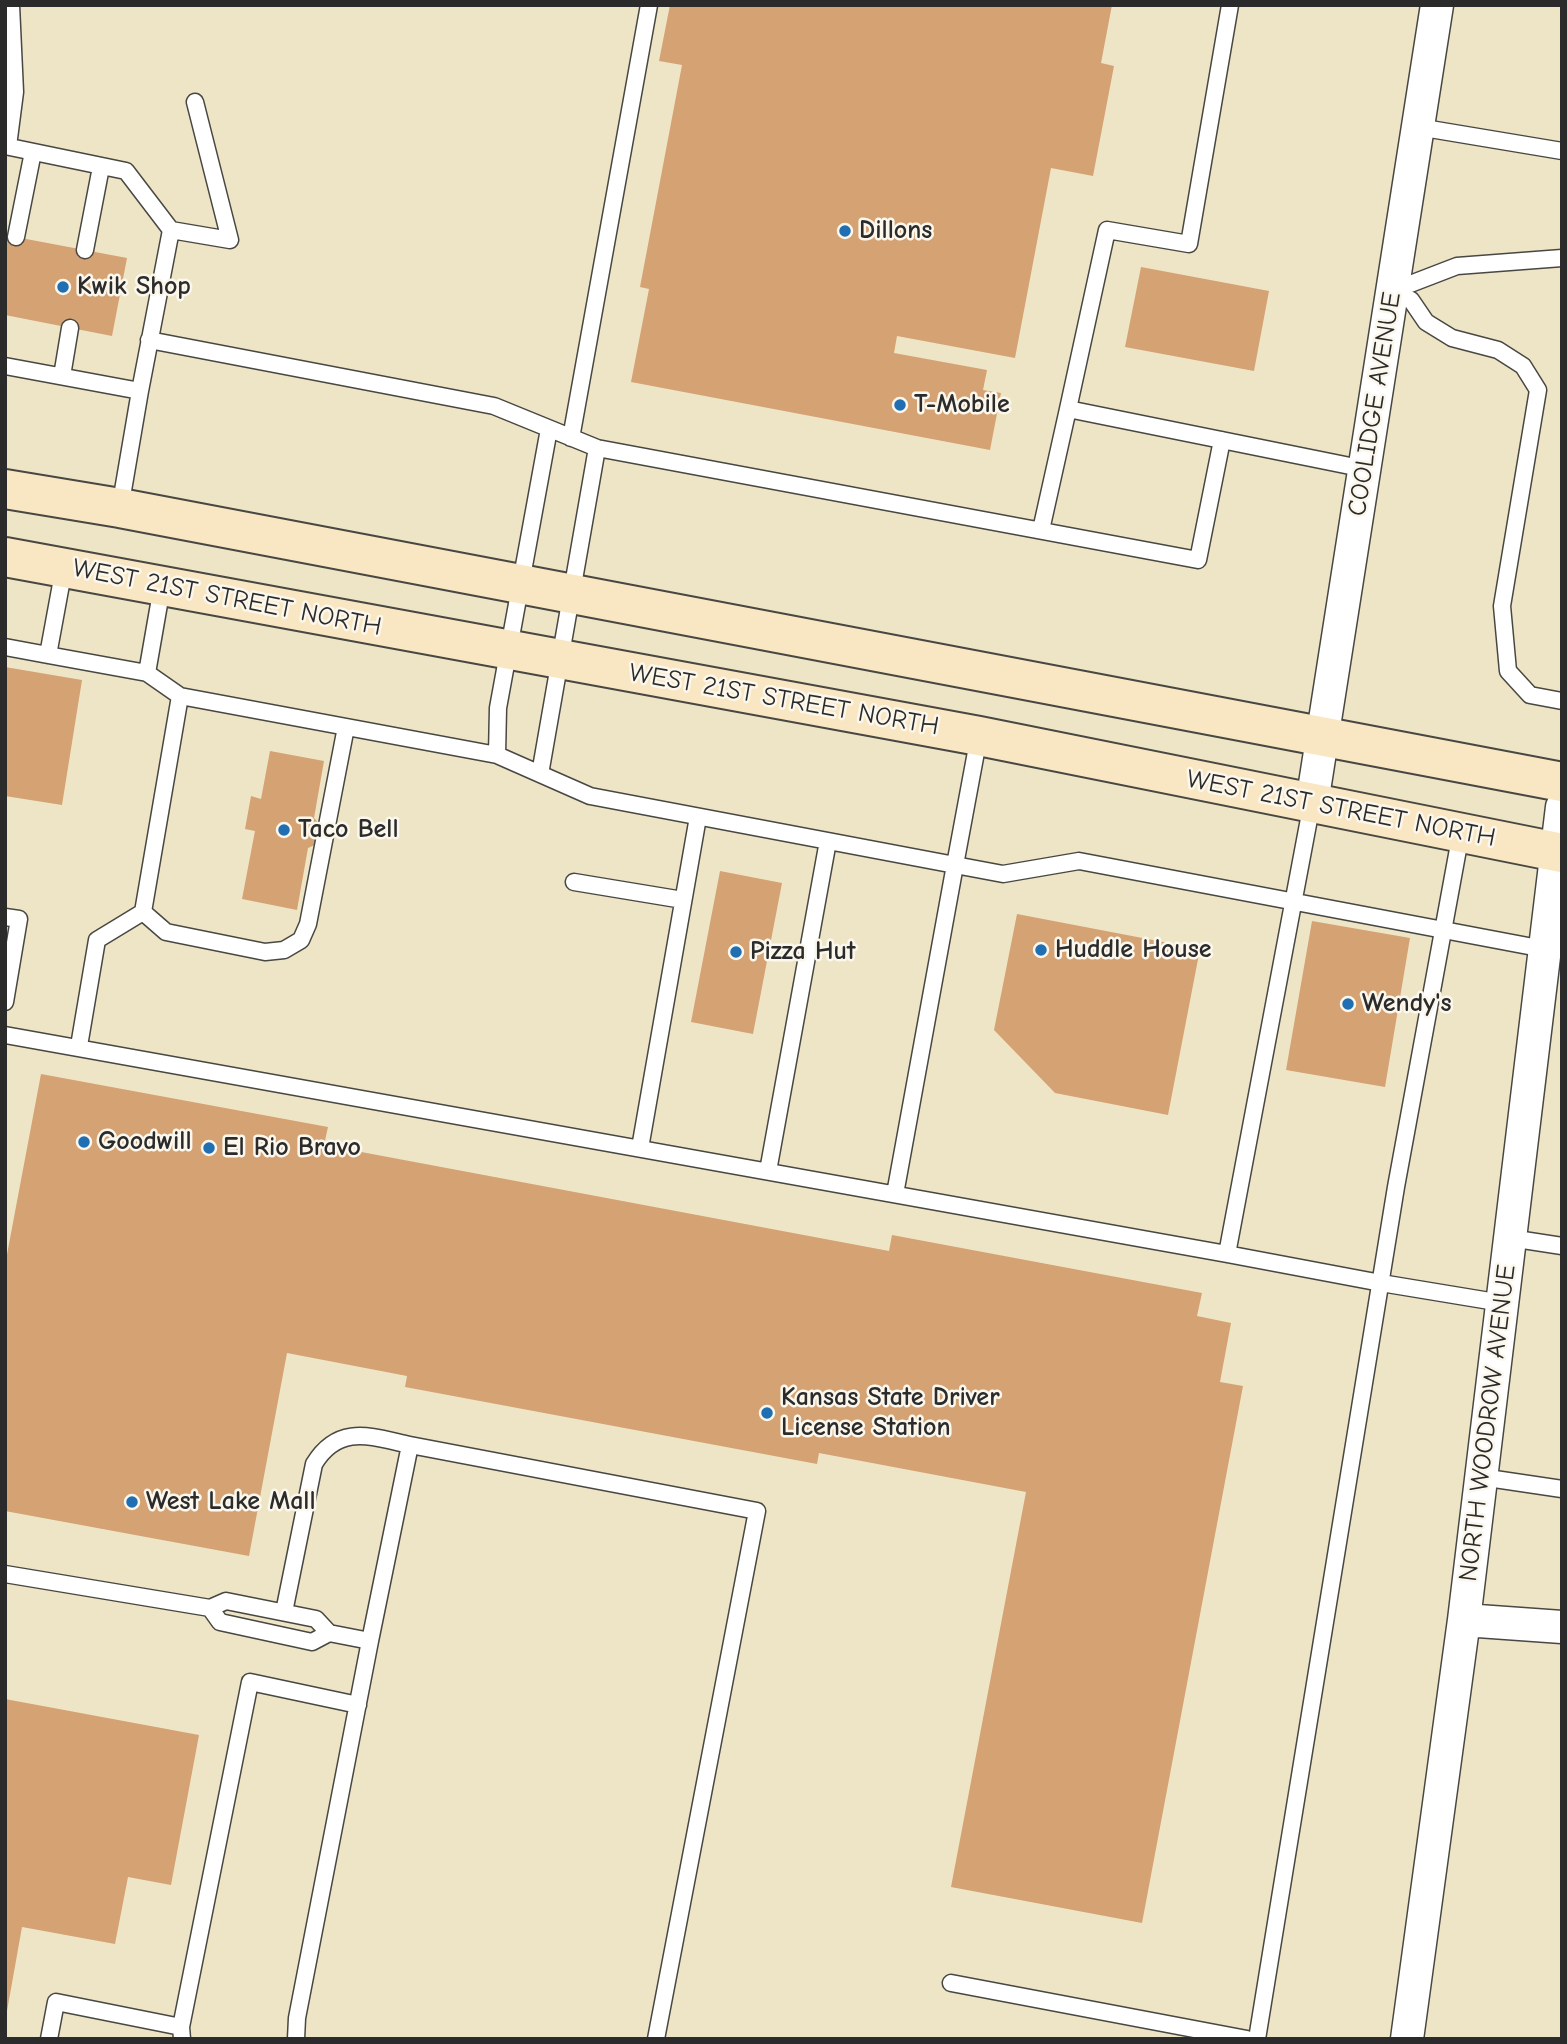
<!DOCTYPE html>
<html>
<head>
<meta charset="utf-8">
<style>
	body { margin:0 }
	#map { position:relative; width:1567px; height:2044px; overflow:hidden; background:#eee5c6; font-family:"Comic Neue",sans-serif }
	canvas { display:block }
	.frame { position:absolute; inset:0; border:7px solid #2b2b2b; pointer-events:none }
</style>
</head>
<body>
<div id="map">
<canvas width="1567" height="2044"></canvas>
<div class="frame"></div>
</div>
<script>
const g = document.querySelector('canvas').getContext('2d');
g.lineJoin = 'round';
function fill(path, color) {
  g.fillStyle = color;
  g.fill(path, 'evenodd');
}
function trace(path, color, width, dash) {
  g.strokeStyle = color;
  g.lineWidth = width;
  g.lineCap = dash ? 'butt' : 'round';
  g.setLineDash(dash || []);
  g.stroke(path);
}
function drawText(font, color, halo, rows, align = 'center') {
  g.font = font + ' "Comic Neue",sans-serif';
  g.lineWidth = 5;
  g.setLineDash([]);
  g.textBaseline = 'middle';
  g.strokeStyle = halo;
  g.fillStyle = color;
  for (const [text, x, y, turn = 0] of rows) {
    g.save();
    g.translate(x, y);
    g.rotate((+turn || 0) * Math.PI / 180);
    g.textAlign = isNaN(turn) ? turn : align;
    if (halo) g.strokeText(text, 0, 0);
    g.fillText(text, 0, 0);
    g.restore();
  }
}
fill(new Path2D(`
	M670,5H1112L1101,63L1114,66L1093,176L1051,168L1015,358L897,336L894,353L987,370L983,390L1001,393L990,450L631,382L649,289L640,287L682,65L659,61Z
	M5,235L127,258L112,336L5,315Z
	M1141,267L1269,291L1254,371L1125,347Z
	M5,667L82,680L62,805L5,796Z
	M270,751L324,761L314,818L319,823L317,844L308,848L297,910L242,899L255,831L245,829L251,796L261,799Z
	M720,871L782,883L753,1034L691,1022Z
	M1017,914L1200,949L1168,1115L1055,1093L994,1030Z
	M1312,921L1410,938L1385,1087L1286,1070Z
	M41,1074L328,1127L324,1145L889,1251L892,1235L1202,1293L1197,1316L1231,1323L1220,1382L1243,1386L1142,1923L951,1887L1026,1492L819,1453L817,1464L405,1387L407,1376L287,1353L249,1556L5,1511V1265Z
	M5,1699L199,1735L171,1885L128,1877L115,1944L22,1927L7,2011Z`), '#d5a273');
const service = new Path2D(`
	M1230,5L1189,244L1107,230L1068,409L1365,469
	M1418,127L1562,151
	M5,146L126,171L171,230L140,391
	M8,146L15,92L11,5
	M171,230L230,240L195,102
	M16,237L33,152
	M85,250L101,167
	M1562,258L1457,266L1392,291L1411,300L1426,322L1452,338L1498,350L1523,366L1538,390L1502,606L1508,671L1530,695L1562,701
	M149,340L494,406L597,448L1198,560L1222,440
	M5,366L140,391L120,508
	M62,376L70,328
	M571,438L649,5
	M1041,530L1068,409
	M64,568L48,655L147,673
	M5,647L48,655
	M180,696L497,755L590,796L955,865L979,736
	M497,755L498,708L549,429
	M540,774L597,448
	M574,882L683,900
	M143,912L166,932L265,952L284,950L301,940L308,924L346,727
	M5,917L19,919L5,1002
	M5,1035L1227,1254L1381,1283L1502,1303
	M79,1046L97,940L143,912L180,696L147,673L162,587
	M640,1148L698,817
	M768,1171L828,841
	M895,1194L955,865L1003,874L1079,861L1544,949
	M1510,1238L1562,1246
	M1227,1254L1312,803
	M1481,1477L1562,1489
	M5,1574L210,1608L226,1601L316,1619L329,1633L370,1641L297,2018L296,2039
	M210,1608L220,1622L312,1642L329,1633
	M284,1612L314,1464C339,1423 372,1437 410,1445
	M370,1641L410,1445L757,1511L656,2039
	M951,1983L1247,2039
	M49,2039L56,2002L181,2027
	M182,2039L181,2027L250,1682L358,1705
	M1257,2039L1396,1187L1461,833`);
const minor = new Path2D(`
	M1312,803L1437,5
	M1464,1620L1562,1627
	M1407,2039L1464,1620L1562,807`);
const secondary = new Path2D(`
	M5,489L120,508L1562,782
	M5,557L979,736L1562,853`);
trace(service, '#484742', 19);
trace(minor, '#484742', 35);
trace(secondary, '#484742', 42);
trace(service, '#fff', 16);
trace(minor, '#fff', 32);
trace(secondary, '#f9e7c3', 38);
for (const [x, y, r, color] of [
	[845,231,7,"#1f6fb2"],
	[63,287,7,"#1f6fb2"],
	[900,405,7,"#1f6fb2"],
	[284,830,7,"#1f6fb2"],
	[1041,950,7,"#1f6fb2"],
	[736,952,7,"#1f6fb2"],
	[1348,1004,7,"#1f6fb2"],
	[84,1142,7,"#1f6fb2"],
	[209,1148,7,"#1f6fb2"],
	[767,1413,7,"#1f6fb2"],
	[132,1502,7,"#1f6fb2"]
]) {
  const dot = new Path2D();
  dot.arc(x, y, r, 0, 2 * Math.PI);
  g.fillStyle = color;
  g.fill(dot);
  trace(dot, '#fbf7ec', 2.5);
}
drawText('bold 26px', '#2b2b2b', '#fbf7ec', [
	["Dillons",859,231],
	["Kwik Shop",77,287],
	["T-Mobile",914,405],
	["Taco Bell",298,830],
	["Huddle House",1055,950],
	["Pizza Hut",750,952],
	["Wendy's",1362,1004],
	["Goodwill",98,1142],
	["El Rio Bravo",223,1148],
	["Kansas State Driver",781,1398],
	["License Station",781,1428],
	["West Lake Mall",146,1502]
], 'left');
drawText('26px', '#2b2b2b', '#fbf7ec', [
	["COOLIDGE AVENUE",1375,404,-81],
	["WEST 21ST STREET NORTH",227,598,11],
	["WEST 21ST STREET NORTH",784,700,10],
	["WEST 21ST STREET NORTH",1341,809,11],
	["NORTH WOODROW AVENUE",1488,1423,-83]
]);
</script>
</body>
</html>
